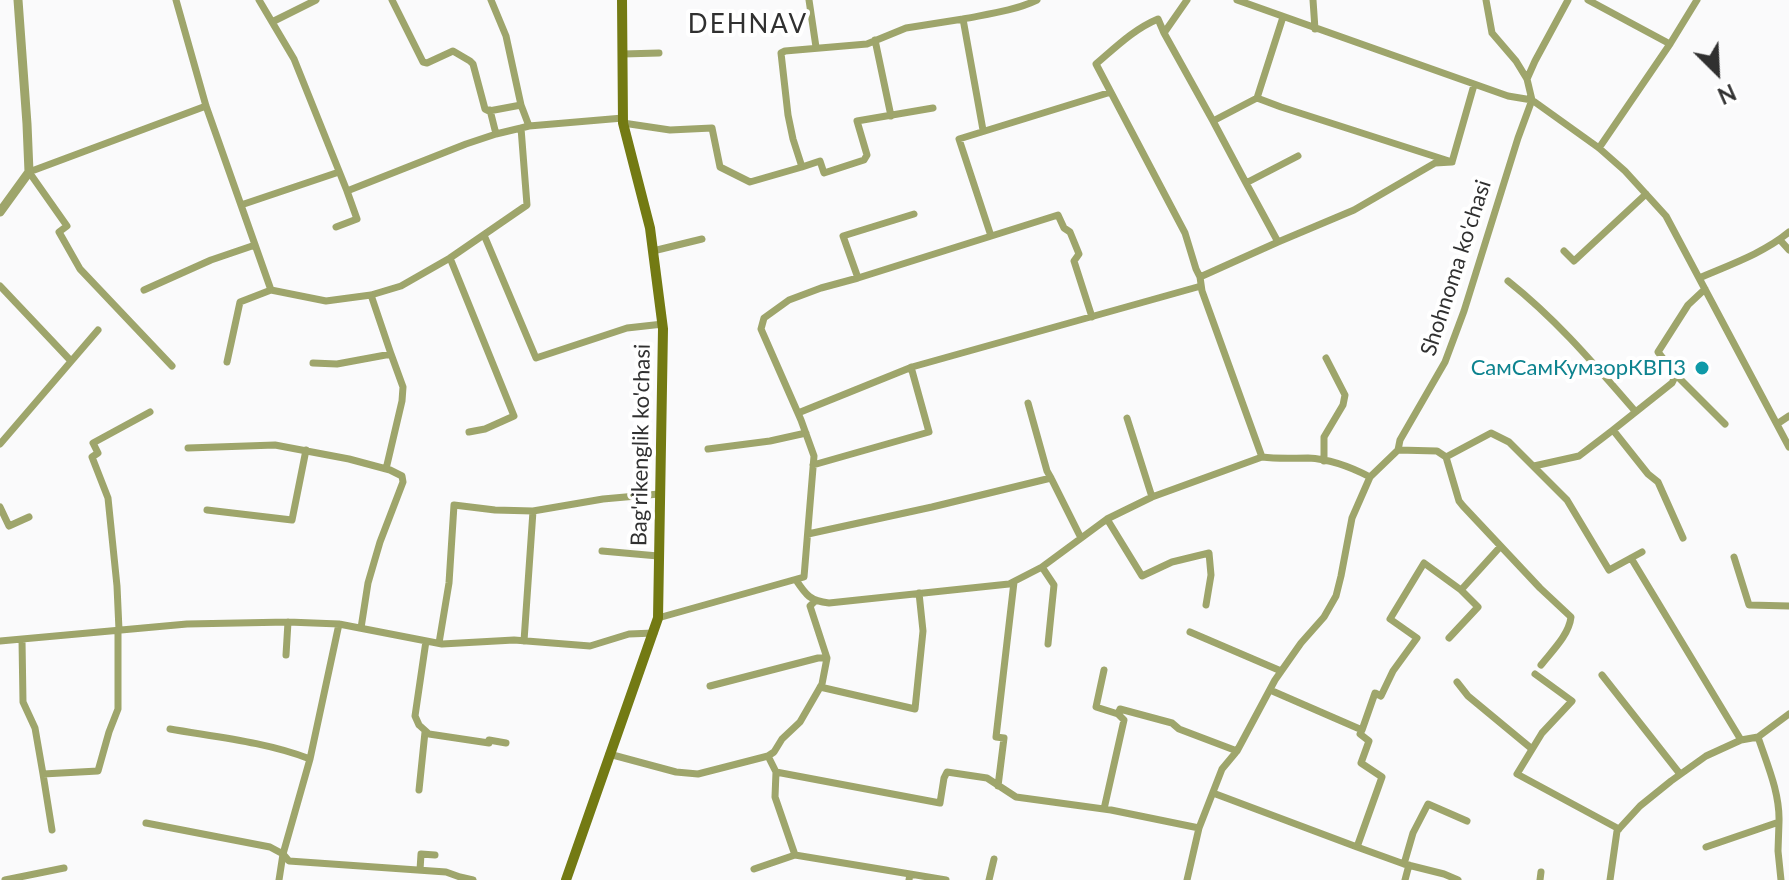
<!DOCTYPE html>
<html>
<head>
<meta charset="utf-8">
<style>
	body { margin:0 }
	#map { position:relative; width:1789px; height:880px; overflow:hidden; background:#fafafb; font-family:Lato,sans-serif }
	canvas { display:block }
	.north { position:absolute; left:1677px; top:32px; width:80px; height:80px; -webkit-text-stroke:6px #fff; paint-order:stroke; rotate:156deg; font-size:22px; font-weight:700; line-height:32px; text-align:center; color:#303030 }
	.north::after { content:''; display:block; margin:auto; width:28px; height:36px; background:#303030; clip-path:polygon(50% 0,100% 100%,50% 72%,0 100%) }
</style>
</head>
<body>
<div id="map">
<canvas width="1789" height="880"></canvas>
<div class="north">N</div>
</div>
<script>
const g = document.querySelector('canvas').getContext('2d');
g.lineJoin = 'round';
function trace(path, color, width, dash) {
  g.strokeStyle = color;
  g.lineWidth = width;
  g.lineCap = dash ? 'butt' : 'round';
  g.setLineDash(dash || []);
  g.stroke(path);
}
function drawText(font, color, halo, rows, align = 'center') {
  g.font = font + ' Lato,sans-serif';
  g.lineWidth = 8;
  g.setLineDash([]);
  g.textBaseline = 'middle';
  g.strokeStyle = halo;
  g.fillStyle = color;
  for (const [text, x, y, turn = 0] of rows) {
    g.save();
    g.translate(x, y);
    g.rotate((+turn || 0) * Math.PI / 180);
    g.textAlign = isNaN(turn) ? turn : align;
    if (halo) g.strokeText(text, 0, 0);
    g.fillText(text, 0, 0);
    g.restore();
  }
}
trace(new Path2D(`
	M176,0L206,106L271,290L326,301L371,295L401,286L450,258
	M259,0L294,59L347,191L466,144L496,134L521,128
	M392,0L423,62L427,63L453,51L470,61L473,64L485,109L489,111L521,105
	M491,0L506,36L521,105L529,126L623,118
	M809,0L816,47
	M1187,0L1164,33L1158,19C1134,29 1116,47 1096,64L1185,233L1196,269L1200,277
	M1237,0L1508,96L1532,100L1599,148L1625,171L1666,216L1789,447
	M1313,0L1315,29
	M1588,0L1670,44L1599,148
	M963,19C988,14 1014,11 1037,0
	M272,22L316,0
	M1164,33L1213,121L1257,98L1281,107L1452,162L1474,85
	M875,40L891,116
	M1670,44L1697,0
	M623,54L659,53
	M1527,79L1535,61L1568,0
	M1257,98L1283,17
	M933,108L857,121L867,155L864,160L824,173L820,161L802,167L793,139L788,115L781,53L785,51L867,44L906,28L963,19L983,130
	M490,110L496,134
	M1213,121L1246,183L1298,156
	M623,123L670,130L712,128L720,167L750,182L802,167
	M1246,183L1278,242
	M241,205L339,172
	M336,227L357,219L347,191
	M484,235L536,358L627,328L663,324
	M991,236L959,139L1111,92
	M1780,240L1789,250
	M653,251L702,239
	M1564,251L1574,261L1646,194
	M858,278L843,236L914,214
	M1699,278C1729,265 1764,253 1789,232
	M1508,281C1557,320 1594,364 1635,411
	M0,286L71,361
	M1705,289L1688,305L1658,352L1676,375L1725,424
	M144,290L211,260L255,245
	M227,362L240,302L271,290
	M313,363L337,364L391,354L371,295
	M172,366L80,269L59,232L67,226L29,172L206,106
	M1676,375L1672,383L1613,430L1648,474L1658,482L1683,538
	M1028,403L1047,471L1051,478
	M798,413L912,367L1201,286
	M1777,424L1789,416
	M469,432L485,429L514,416L450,258L527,205L521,128L529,126
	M0,444L98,330
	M188,448L275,445L349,459L390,470L402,476L403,482L380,542L368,583L361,628
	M708,449L770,441L806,433
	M1398,450L1437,451L1446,457L1459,501L1463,506L1540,588L1571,617C1569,635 1552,651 1541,665
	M1262,457L1202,291L1200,277L1278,242L1354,210L1435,163L1452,162
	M1446,457L1491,433L1509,442L1567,500L1609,570L1642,552
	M1324,461V437L1343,405L1345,395L1326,358
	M813,465L929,432L911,367
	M1534,466L1579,456L1613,430
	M386,469L402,401L403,387L391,354
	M1152,497L1262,457C1278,459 1292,458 1308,458C1330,459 1351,467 1370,477
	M0,507L9,526L29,517
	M207,510L292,520L306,450
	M533,511L603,499L659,494
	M1107,519L1142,576L1172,562L1209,553L1211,575L1206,605
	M808,534L932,507L1051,478L1081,538
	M602,551L658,556
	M1734,557L1749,605L1789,606
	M1631,558L1741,740
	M1042,567L1054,585L1048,644
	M796,580C806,595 810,601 829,603L1009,584L1042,567L1107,519L1152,497L1127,418
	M658,618L804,577L814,456L801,420L761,329L764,318L789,300L821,288L858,278L1058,215L1064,228L1070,232L1079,254L1074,261L1092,317
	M119,630L117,586L108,498L92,457L98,453L93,443L150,412
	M1190,632L1281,671
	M1449,638L1478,607L1461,590L1500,547
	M22,640L23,702L35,728L43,774
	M0,641L187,624L288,622L339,624L442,644L514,640L590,646L629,634L654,633
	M426,641L415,716L419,725L429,734L489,743V740L506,743
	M439,643L449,583L454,505L495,510L533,511L524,641
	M286,655L288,622
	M1535,674L1572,701L1542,733L1517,774L1619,829
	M1602,675L1680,774
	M1457,682L1468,696L1532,749
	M710,686L818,658H827
	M820,687L915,709L923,631L919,593
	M1118,714L1120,709L1172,723L1179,729L1237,751
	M170,729C216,737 266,742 310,759
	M1362,730L1375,693L1381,696L1393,671L1417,638L1390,619L1424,563L1461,590
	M609,754L676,772L698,774L768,756L774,752L782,739L800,722L822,684L827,658L810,606L814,602
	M768,756L776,772L940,803L944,778L947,772L987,778L1016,797L1111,810L1199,828
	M776,772L775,797L795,855
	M998,786L1004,738L996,737L1014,582
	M419,790L425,732
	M1213,793L1357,847L1382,777L1361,763L1369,741L1360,734L1362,730L1270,690
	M1104,809L1124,720L1118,714L1096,707L1104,670
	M1779,822L1778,851L1781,880
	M146,823L270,847L283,854L289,861L446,872L460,877L473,880
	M52,830L43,774L98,771L109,732L118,709V630
	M1357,847L1404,864L1413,833L1428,804L1467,821
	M1706,847L1779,822C1780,793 1767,764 1758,737
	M1404,864L1444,874L1458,880
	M754,869L795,855L910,874
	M420,870L421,854L435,855
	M5,880L64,868
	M279,880L283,854L310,759L339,624
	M909,880L910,874L946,880
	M989,880L994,859
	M1187,880L1199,828L1222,769L1237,751L1275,680L1301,643L1324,617L1336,596L1341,576L1352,518L1370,477L1398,450L1400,440L1445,362L1464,311L1518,138L1532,100L1527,79L1516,61L1492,33L1486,0
	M1405,880L1409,865
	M1540,880L1541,872
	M1610,880L1617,831L1640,806L1671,781L1706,756L1741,740L1758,737L1789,714`), '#9ea56b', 7);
trace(new Path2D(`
	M0,212L29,172L27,124L18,0`), '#9ea56b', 9);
trace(new Path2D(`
	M566,880L658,618L663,329L650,228L623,123L622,0`), '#737a13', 10);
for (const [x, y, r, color] of [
	[1702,368,8,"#0f9aa8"]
]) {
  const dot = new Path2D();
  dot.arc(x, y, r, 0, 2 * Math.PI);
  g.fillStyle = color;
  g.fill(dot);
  trace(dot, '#fff', 3);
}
drawText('22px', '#303030', '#fff', [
	["Shohnoma ko'chasi",1456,268,-72],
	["Bag'rikenglik ko'chasi",641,445,-89]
]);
drawText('22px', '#0d838f', '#fff', [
	["СамСамКумзорКВП3",1686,368]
], 'right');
g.letterSpacing = '2px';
drawText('26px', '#303030', '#fff', [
	["DEHNAV",748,25]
]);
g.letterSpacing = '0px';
</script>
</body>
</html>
